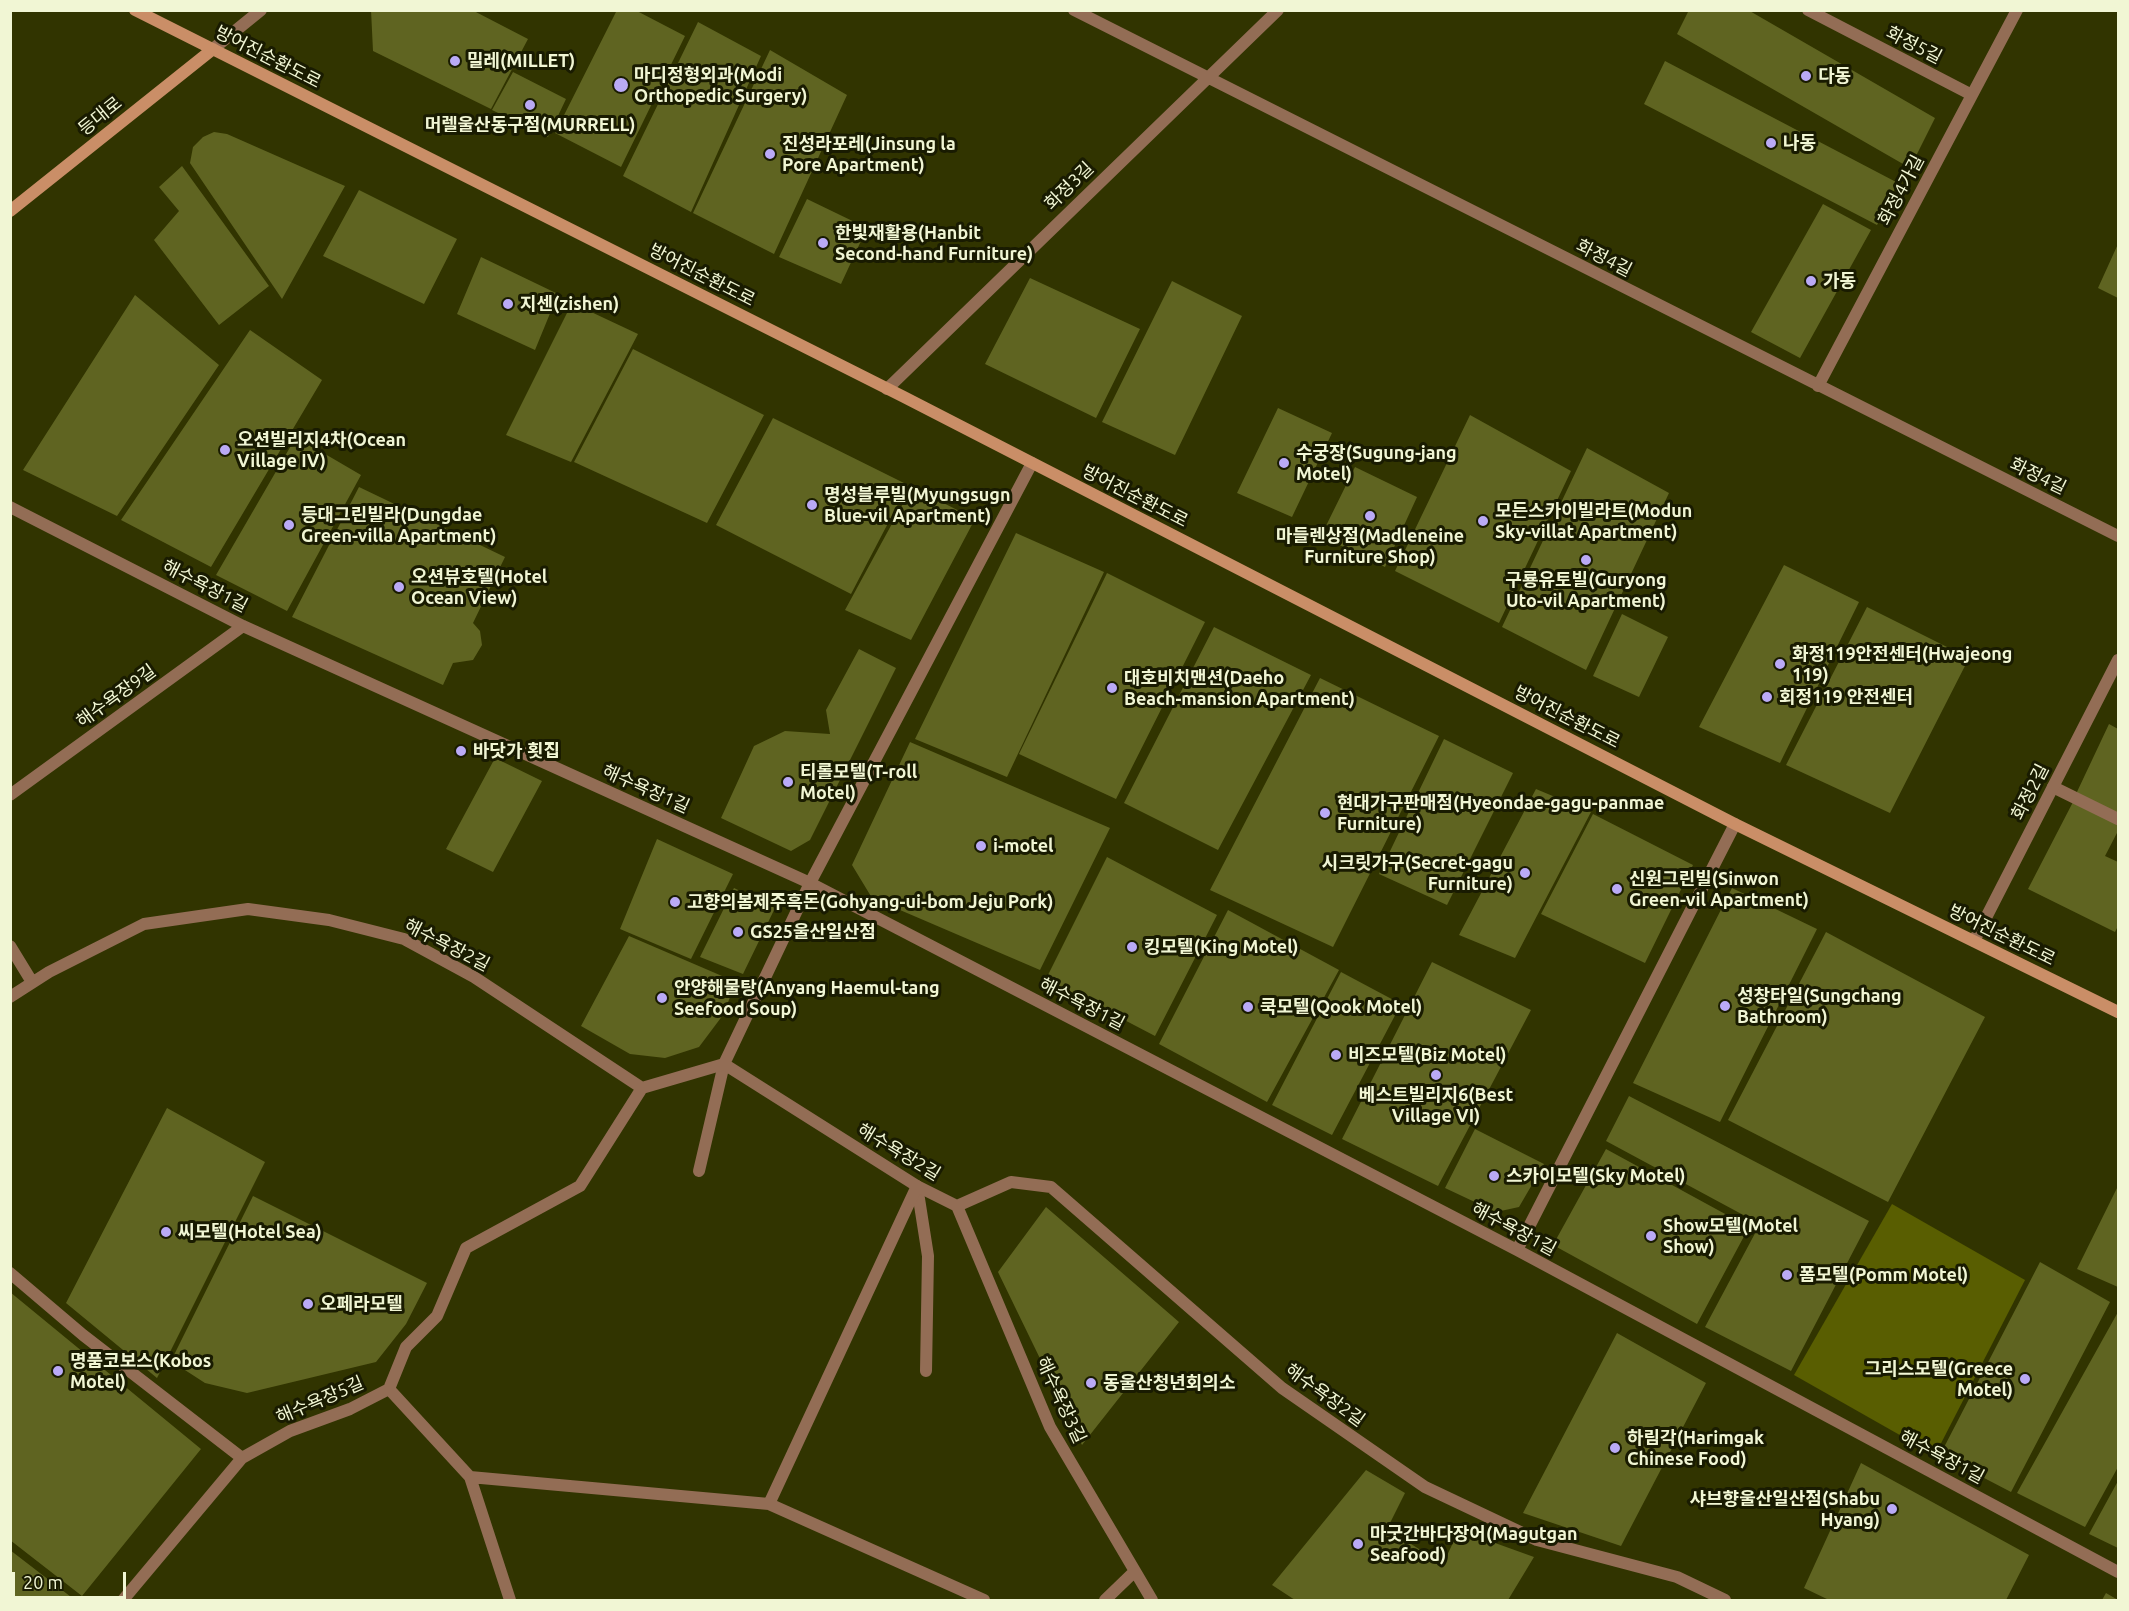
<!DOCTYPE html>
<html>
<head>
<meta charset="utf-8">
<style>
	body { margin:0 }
	#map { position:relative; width:2129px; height:1611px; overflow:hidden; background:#313400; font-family:Ubuntu,sans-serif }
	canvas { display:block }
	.frame { position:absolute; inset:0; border:12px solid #f1f6d4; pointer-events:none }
	.scale { position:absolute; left:12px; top:1572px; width:114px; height:27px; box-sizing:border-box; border:3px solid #f1f6d4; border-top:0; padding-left:8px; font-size:18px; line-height:21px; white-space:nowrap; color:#f1f6d4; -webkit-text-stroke:4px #191b01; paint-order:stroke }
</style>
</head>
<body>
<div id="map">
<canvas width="2129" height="1611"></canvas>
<div class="frame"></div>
<div class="scale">20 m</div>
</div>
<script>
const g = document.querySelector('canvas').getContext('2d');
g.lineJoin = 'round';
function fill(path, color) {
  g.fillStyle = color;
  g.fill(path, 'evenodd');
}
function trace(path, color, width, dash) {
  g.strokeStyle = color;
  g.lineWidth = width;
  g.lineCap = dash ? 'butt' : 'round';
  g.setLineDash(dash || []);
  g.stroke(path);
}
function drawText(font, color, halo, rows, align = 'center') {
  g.font = font + ' Ubuntu,"Noto Sans KR",sans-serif';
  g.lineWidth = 6;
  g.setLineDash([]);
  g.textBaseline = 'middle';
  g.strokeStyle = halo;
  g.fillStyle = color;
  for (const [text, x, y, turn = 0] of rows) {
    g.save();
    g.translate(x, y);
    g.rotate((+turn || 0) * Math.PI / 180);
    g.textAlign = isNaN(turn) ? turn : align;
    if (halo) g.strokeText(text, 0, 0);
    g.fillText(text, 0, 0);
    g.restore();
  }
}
fill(new Path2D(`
	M1892,1204L2025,1280L1935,1455L1794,1375Z`), '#595e01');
fill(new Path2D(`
	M371,10H472L528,39L491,109L373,51Z
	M617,10H635L685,36L621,167L555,133Z
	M1689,10H1748L1935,118L1910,168L1677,34Z
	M698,22L761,56L691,212L623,176Z
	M770,50L847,95L774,254L693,213Z
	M1665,61L1898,183L1877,225L1644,104Z
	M513,72L566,99L548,137L492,110Z
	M214,132L227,134L345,186L282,299L190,163L193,147L203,137Z
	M182,166L269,286L219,325L154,240L179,211L159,187Z
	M359,190L457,239L424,304L323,256Z
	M807,199L867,228L841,284L779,257Z
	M1823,204L1871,230L1800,358L1751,332Z
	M2118,244V298L2098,288Z
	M481,257L558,294L535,350L457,314Z
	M1030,278L1140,329L1096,418L985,364Z
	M1172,281L1242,316L1175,455L1102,422Z
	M135,295L219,365L117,516L23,470Z
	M572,303L638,334L571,462L506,435Z
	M250,330L322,380L211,567L121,520Z
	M633,349L764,415L707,523L574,462Z
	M1278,408L1332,433L1292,517L1237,493Z
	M1470,415L1571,471L1499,623L1395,571Z
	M773,418L908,485L851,594L716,525Z
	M296,437L361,475L287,611L216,575Z
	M1587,448L1669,493L1586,670L1502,627Z
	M1355,467L1417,497L1385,567L1321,536Z
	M359,487L505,557L473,623L480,631L482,645L473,660L453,663L443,685L292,617Z
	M912,487L975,519L911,640L845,610Z
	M1016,533L1104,572L1007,777L915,739Z
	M1784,565L1859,602L1780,763L1699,727Z
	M1107,573L1205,622L1116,799L1019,754Z
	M1867,607L1969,658L1890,813L1786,765Z
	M1622,614L1668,637L1639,697L1593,676Z
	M1214,627L1311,675L1218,850L1124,803Z
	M859,649L896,668L810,840L791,851L721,818L754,746L785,731L830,734L826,710Z
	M1320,678L1439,736L1333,947L1210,890Z
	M2109,724L2118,729V815L2076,794Z
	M1444,739L1513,773L1447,905L1379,874Z
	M910,742L1110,828L1040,970L872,898L852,865Z
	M495,758L542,781L493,872L446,849Z
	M1536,789L1591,812L1515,958L1459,935Z
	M2073,802L2118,823V831L2105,856L2118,862V926L2115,932L2028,889Z
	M1593,814L1693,865L1645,963L1541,914Z
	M657,839L733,874L691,959L620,929Z
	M1107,857L1217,915L1155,1036L1046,979Z
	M734,888L775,908L743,974L700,957Z
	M1732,888L1817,929L1720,1122L1633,1083Z
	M1228,910L1339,970L1267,1102L1159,1044Z
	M1826,932L1985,1017L1888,1202L1728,1120Z
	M629,936L736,982L723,1015L699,1047L665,1058L630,1054L581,1026Z
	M1432,962L1531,1010L1438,1186L1342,1139Z
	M1341,972L1401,1004L1332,1135L1272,1105Z
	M1629,1096L1869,1221L1791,1371L1705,1327L1760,1224L1606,1141Z
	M167,1108L265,1162L157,1378L66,1303Z
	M1475,1129L1544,1164L1519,1207L1496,1212L1445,1188Z
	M1606,1149L1749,1227L1697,1324L1553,1245Z
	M2118,1186V1287L2077,1269Z
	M253,1196L427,1283L406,1324L376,1362L247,1393L205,1383L171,1361Z
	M1046,1207L1179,1322L1082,1445L998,1272Z
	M2040,1262L2110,1302L2011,1492L1940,1455Z
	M10,1292L201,1449L82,1596L10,1540Z
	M2118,1312V1467L2085,1527L2017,1493Z
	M1617,1333L1706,1383L1621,1546L1523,1513Z
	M1861,1463L2029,1555L2006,1600H1829L1804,1588Z
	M1366,1470L1405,1493L1387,1529L1443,1564L1459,1530L1534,1557L1508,1600H1295L1272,1585Z
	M2118,1481V1548L2089,1534Z
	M10,1550L75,1600H10Z
	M2106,1593L2118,1600H2102Z`), '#5f6421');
trace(new Path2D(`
	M2053,787L2118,819
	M699,1171L724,1064
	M917,1186L928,1256L926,1371`), '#936d55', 12);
trace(new Path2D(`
	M1074,10L2118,536
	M1808,10L1972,95
	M1818,386L2017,10
	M887,389L1278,10
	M10,507L243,626L810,883L1517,1250L2118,1572
	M10,795L243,626
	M1974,941L2118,660
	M10,946L32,982
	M10,997L49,972L144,924L248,909L329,920L404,939L474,977L642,1088
	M724,1064L810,883L1032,463
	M642,1088L724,1064L917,1186L957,1206L1011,1182L1051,1187L1282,1388L1425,1487L1537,1540L1677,1577L1725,1600
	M957,1206L1050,1427L1152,1600
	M1517,1250L1735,824
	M10,1273L83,1335L242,1458
	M389,1389L406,1347L437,1316L466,1248L580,1186L642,1088
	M389,1389L470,1477L510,1600
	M470,1477L769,1504L984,1600
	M769,1504L917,1186
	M123,1600L242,1458L290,1431L350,1409L389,1389
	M1105,1600L1134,1572`), '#936d55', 12);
trace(new Path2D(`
	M213,49L261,10`), '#936d55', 12);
trace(new Path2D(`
	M135,10L904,397L1735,824L2118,1012
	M10,211L213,49`), '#ca8e67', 12);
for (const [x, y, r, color] of [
	[455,61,6,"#baaaf6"],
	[1806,76,6,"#baaaf6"],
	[621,85,8,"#baaaf6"],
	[530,105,6,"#baaaf6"],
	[1771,143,6,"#baaaf6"],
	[770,154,6,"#baaaf6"],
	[823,243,6,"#baaaf6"],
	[1811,281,6,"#baaaf6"],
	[508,304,6,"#baaaf6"],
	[225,450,6,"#baaaf6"],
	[1284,463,6,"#baaaf6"],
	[812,505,6,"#baaaf6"],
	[1370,516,6,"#baaaf6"],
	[1483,521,6,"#baaaf6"],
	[289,525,6,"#baaaf6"],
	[1586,560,6,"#baaaf6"],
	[399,587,6,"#baaaf6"],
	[1780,664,6,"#baaaf6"],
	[1112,688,6,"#baaaf6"],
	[1767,697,6,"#baaaf6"],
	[461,751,6,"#baaaf6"],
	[788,782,6,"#baaaf6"],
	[1325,813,6,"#baaaf6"],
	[981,846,6,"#baaaf6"],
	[1525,873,6,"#baaaf6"],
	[1617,889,6,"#baaaf6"],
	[675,902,6,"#baaaf6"],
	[738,932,6,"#baaaf6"],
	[1132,947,6,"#baaaf6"],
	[662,998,6,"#baaaf6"],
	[1725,1006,6,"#baaaf6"],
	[1248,1007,6,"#baaaf6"],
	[1336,1055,6,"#baaaf6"],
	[1436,1075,6,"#baaaf6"],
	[1494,1176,6,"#baaaf6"],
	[166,1232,6,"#baaaf6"],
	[1651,1236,6,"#baaaf6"],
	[1787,1275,6,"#baaaf6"],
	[308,1304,6,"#baaaf6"],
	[58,1371,6,"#baaaf6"],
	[2025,1379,6,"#baaaf6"],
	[1091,1383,6,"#baaaf6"],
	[1615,1448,6,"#baaaf6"],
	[1892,1509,6,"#baaaf6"],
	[1358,1544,6,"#baaaf6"]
]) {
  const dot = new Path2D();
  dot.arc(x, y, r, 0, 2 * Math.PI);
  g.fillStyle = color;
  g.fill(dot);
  trace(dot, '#191b01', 2);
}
drawText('18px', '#f1f6d4', '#191b01', [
	["화정5길",1914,45,27],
	["방어진순환도로",268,57,27],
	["등대로",100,116,-39],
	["화정3길",1069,186,-44],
	["화정4가길",1901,190,-62],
	["화정4길",1604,258,27],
	["방어진순환도로",702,275,27],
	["화정4길",2038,476,26],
	["방어진순환도로",1135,496,27],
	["해수욕장1길",205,586,27],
	["해수욕장9길",116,696,-36],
	["방어진순환도로",1567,717,27],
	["해수욕장1길",646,789,24],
	["화정2길",2030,792,-63],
	["방어진순환도로",2002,935,26],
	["해수욕장2길",447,945,27],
	["해수욕장1길",1082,1004,27],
	["해수욕장2길",899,1152,31],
	["해수욕장1길",1514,1229,28],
	["해수욕장2길",1325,1395,36],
	["해수욕장5길",320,1400,-23],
	["해수욕장3길",1061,1400,65],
	["해수욕장1길",1942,1457,28]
]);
drawText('bold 18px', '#f1f6d4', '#191b01', [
	["밀레(MILLET)",467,61],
	["마디정형외과(Modi",634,75],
	["Orthopedic Surgery)",634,96],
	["다동",1818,76],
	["머렐울산동구점(MURRELL)",530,125,"center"],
	["나동",1783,143],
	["진성라포레(Jinsung la",782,144],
	["Pore Apartment)",782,165],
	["한빛재활용(Hanbit",835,233],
	["Second-hand Furniture)",835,254],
	["가동",1823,281],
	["지센(zishen)",520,304],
	["오션빌리지4차(Ocean",237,440],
	["Village IV)",237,461],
	["수궁장(Sugung-jang",1296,453],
	["Motel)",1296,474],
	["명성블루빌(Myungsugn",824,495],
	["Blue-vil Apartment)",824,516],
	["모든스카이빌라트(Modun",1495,511],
	["Sky-villat Apartment)",1495,532],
	["등대그린빌라(Dungdae",301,515],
	["Green-villa Apartment)",301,536],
	["마들렌상점(Madleneine",1370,536,"center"],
	["Furniture Shop)",1370,557,"center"],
	["오션뷰호텔(Hotel",411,577],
	["Ocean View)",411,598],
	["구룡유토빌(Guryong",1586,580,"center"],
	["Uto-vil Apartment)",1586,601,"center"],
	["화정119안전센터(Hwajeong",1792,654],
	["119)",1792,675],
	["대호비치맨션(Daeho",1124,678],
	["Beach-mansion Apartment)",1124,699],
	["회정119 안전센터",1779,697],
	["바닷가 횟집",473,751],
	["티롤모텔(T-roll",800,772],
	["Motel)",800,793],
	["현대가구판매점(Hyeondae-gagu-panmae",1337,803],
	["Furniture)",1337,824],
	["i-motel",993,846],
	["시크릿가구(Secret-gagu",1513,863,"right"],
	["Furniture)",1513,884,"right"],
	["신원그린빌(Sinwon",1629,879],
	["Green-vil Apartment)",1629,900],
	["고향의봄제주흑돈(Gohyang-ui-bom Jeju Pork)",687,902],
	["GS25울산일산점",750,932],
	["킹모텔(King Motel)",1144,947],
	["안양해물탕(Anyang Haemul-tang",674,988],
	["Seefood Soup)",674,1009],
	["성창타일(Sungchang",1737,996],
	["Bathroom)",1737,1017],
	["쿡모텔(Qook Motel)",1260,1007],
	["비즈모텔(Biz Motel)",1348,1055],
	["베스트빌리지6(Best",1436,1095,"center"],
	["Village VI)",1436,1116,"center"],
	["스카이모텔(Sky Motel)",1506,1176],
	["Show모텔(Motel",1663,1226],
	["Show)",1663,1247],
	["씨모텔(Hotel Sea)",178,1232],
	["폼모텔(Pomm Motel)",1799,1275],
	["오페라모텔",320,1304],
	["명품코보스(Kobos",70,1361],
	["Motel)",70,1382],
	["그리스모텔(Greece",2013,1369,"right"],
	["Motel)",2013,1390,"right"],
	["동울산청년회의소",1103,1383],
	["하림각(Harimgak",1627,1438],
	["Chinese Food)",1627,1459],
	["샤브향울산일산점(Shabu",1880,1499,"right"],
	["Hyang)",1880,1520,"right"],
	["마굿간바다장어(Magutgan",1370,1534],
	["Seafood)",1370,1555]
], 'left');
</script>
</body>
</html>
